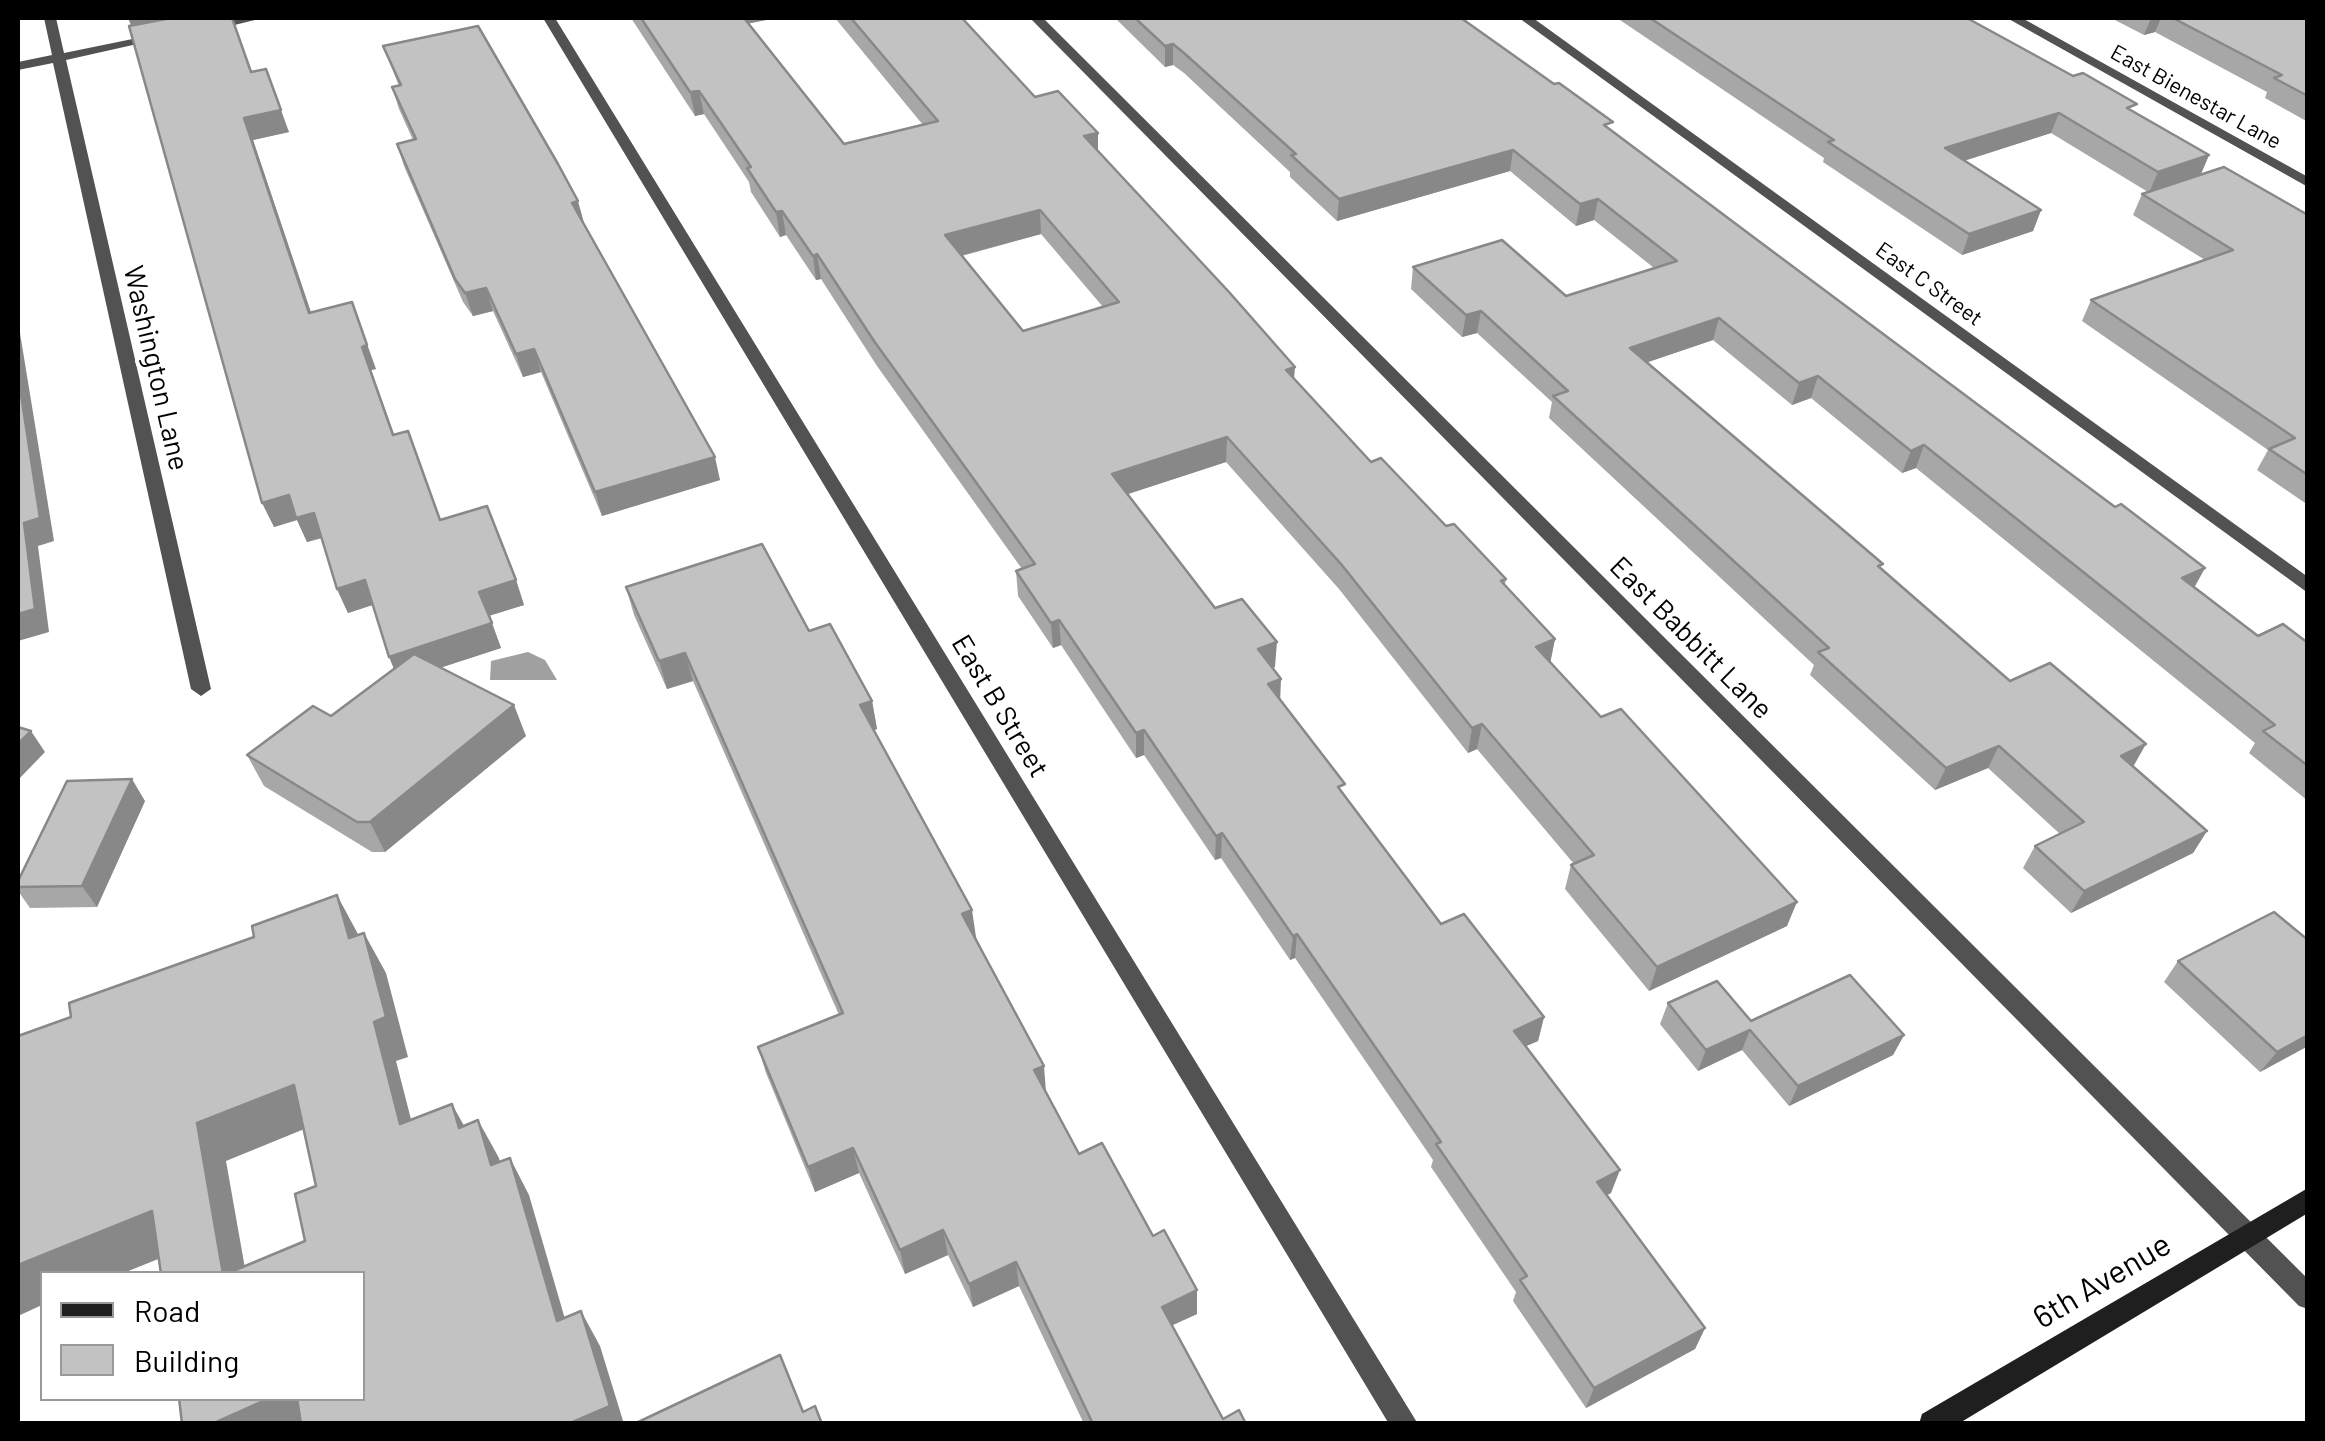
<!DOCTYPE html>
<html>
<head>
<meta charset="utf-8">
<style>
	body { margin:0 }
	#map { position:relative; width:2325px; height:1441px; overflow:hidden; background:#fff; font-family:Barlow,sans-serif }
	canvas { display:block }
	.frame { position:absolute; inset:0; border:20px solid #000; pointer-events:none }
	.legend { position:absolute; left:40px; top:1271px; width:325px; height:130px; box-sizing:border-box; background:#fff; border:2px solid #999; margin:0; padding:12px 18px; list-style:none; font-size:30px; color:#000 }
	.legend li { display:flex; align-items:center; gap:20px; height:50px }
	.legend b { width:50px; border:2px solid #999 }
</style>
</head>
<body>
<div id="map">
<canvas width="2325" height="1441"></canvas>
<div class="frame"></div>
<ul class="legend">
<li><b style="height:12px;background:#1f1f1f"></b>Road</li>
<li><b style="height:28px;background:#c2c2c2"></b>Building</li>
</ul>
</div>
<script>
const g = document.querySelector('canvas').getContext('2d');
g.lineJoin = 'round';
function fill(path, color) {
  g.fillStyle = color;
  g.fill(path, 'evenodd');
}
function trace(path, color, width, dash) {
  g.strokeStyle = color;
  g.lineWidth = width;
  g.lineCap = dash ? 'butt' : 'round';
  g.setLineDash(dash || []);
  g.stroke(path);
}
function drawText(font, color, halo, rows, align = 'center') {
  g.font = font + ' Barlow,sans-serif';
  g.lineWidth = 8;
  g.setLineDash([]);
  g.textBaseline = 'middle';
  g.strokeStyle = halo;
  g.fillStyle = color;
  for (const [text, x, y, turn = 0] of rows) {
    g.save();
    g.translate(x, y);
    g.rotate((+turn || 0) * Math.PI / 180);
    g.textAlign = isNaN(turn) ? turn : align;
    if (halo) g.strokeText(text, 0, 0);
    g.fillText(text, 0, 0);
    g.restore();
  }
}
fill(new Path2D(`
	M528,652L545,660L557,680H490L491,661Z`), '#a0a0a0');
fill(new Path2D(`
	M44,18H56L64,53L157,34L164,38L66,60L211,689L201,696L191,689L53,63L18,70V62L52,55Z
	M239,18H263L210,31L204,27Z
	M543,18H555L1418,1424H1389Z
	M1030,18H1043L2308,1279V1309L2299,1306Z
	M1519,18H1533L2308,577V593Z
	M2007,18H2022L2308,177V187Z`), '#525252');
fill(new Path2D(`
	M2308,1188V1213L1958,1424H1919L1922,1414Z`), '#1f1f1f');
fill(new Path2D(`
	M631,18H776L749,23L844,144L923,125L835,18H962L1035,97L1098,133V152L1294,378L1371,462L1506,579L1505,585L1555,639L1550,662L1787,926L1649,991L1565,889L1571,865L1574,864L1477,749L1468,753L1339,589L1226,462L1127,494L1215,608L1275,667L1273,668L1280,699L1344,795L1441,924L1544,1017L1538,1041L1526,1046L1611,1193L1607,1195L1705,1328L1695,1349L1586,1408L1513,1301L1516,1292L1431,1167L1433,1160L1295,958L1290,960L1221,858L1215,860L1144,755L1136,758L1061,645L1053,648L1018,596L1016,571L1022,569L877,366L821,279L816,280L786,235L780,237L751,192L749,182L704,114L695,116ZM1041,234L1103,307L1023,331L962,256Z
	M1115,18H1461L1611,130L2258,636L2308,643V801L2249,753L2255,743L1916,468L1902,473L1811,398L1792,405L1713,340L1647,362L2010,681L2133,767L2207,831L2193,853L2071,913L2023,868L2035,846L2060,834L1988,768L1935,790L1810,675L1814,665L1549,418L1552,402L1477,333L1462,337L1411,289L1413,267L1566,296L1654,268L1594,220L1576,226L1510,171L1337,221L1290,177V172L1184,73L1173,65L1165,67Z
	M1617,18H1967L2209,155L2201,174L2308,215V505L2257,470L2268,450L2082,321L2091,300L2205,260L2133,215L2142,194L2148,192L2051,133L1964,161L2041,210L2033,231L1962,255L1823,162L1824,158Z
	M2111,18H2308V122L2265,98L2267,92L2155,32L2144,35Z
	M131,26L252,72L289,132L253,140L311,312L376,369L371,370L394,434L441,520L516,580L524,605L489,616L501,648L440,668L526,736L385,852H372L264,786L247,755L331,716L394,669L373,605L348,613L337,589L322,538L307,542L297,520L274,527Z
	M383,46L584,224L720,480L602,516L541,372L523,377L493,311L473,316L463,302L404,166L397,144L413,140L399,109L392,87L399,86Z
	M626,587L809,631L872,701L877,729L874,730L976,937L1046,1092L1079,1154L1153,1236L1197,1290V1314L1172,1325L1223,1419L1246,1424H1084L1019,1286L973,1307L948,1255L905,1274L859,1173L815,1192L766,1073L758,1047L839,1015L693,681L667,689L634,615Z
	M145,801L97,907L30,908L18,891V881Z
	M2178,961L2308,1046L2260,1072L2164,982Z
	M1668,1003L1751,1021L1904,1035L1893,1055L1789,1106L1742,1050L1698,1071L1660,1024Z`), '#a7a7a7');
fill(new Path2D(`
	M128,18H223L135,35Z
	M736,18H776L737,26Z
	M2151,18H2161L2155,32L2144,35Z
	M1173,44V65L1165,67V46Z
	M266,69L289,132L253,140L319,337L309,313L244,118Z
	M699,91L704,114L695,116L690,92Z
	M2059,113L2051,133L1938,169L1945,148Z
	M1098,133V156L1084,136Z
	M1513,150L1510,171L1337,221L1339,199Z
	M2209,155L2200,176L2149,193L2158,172Z
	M1598,199L1594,220L1576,226L1580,204Z
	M578,201L584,223L572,203Z
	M1040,210L1041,234L948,259L945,235Z
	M2041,210L2033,231L1962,255L1969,234Z
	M782,211L786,235L780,237L776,212Z
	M817,254L821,279L816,280L813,256Z
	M486,288L493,311L473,316L465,293Z
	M352,302L376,369L371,370L362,347Z
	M1481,311L1477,333L1462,337L1466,315Z
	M1719,318L1713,340L1625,370L1630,348Z
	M18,329L20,333L54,541L38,546L49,632L18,641V614L24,523L18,375Z
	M534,349L541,372L523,377L516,354Z
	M1295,367L1293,392L1286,370Z
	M1818,376L1811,398L1792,405L1799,383Z
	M1227,437L1226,462L1113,499L1112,474Z
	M1924,445L1916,468L1902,473L1911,451Z
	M715,457L720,480L602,516L595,492Z
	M289,495L314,513L325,537L307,542L297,520L274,527L262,503Z
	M2205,568L2193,590L2182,578Z
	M365,580L375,604L348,613L337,589Z
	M516,580L524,605L488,616L479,592Z
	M1059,620L1061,645L1053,648L1051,623Z
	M492,623L501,648L399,681L389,657Z
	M1555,639L1550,664L1536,647Z
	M1277,642L1275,667L1257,674L1258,649Z
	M685,653L693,681L667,689L659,661Z
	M1281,679L1280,704L1268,684Z
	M872,701L877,729L865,733L860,705Z
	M514,705L526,736L385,852L370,822Z
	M1482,724L1477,749L1468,753L1472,728Z
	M1144,730V755L1136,758V733Z
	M31,731L45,752L18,780V744Z
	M2146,744L2133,767L2121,756Z
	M1999,746L1988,768L1935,790L1946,768Z
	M132,779L145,801L97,907L82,886Z
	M2207,831L2193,853L2071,913L2084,891Z
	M1222,833L1221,858L1215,860L1216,836Z
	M337,895L359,936L349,938Z
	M1797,902L1787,926L1649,991L1657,967Z
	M972,910L976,937L966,941L962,914Z
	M364,933L386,973L408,1057L396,1061L422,1162L400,1124L374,1022Z
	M1297,934L1295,958L1290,960L1293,936Z
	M1544,1017L1538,1041L1508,1054L1514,1031Z
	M1750,1030L1742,1050L1698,1071L1706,1050Z
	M1904,1035L1893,1055L1789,1106L1798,1086Z
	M2308,1035V1046L2260,1072L2277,1052Z
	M1044,1066L1046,1092L1034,1070Z
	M294,1085L319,1123L226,1161L246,1274H223L197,1123Z
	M452,1104L473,1142L459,1128Z
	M478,1120L499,1158L512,1203L491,1165Z
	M853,1148L859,1173L815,1192L808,1167Z
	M510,1158L529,1195L576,1357L557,1321Z
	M1620,1170L1611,1193L1589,1204L1597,1182Z
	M152,1211L183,1249L121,1274H42V1305L18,1316V1265Z
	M943,1230L948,1255L905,1274L900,1250Z
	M1016,1262L1019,1286L973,1307L969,1284Z
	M1197,1290V1314L1162,1330V1307Z
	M581,1311L600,1346L624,1424H568Z
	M1705,1328L1695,1349L1586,1408L1594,1388Z
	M270,1398H304L319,1424H212Z`), '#888');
const building = new Path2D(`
	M171,18H232L251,72L266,69L281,110L244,118L309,313L352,302L367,345L362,347L393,435L408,431L440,520L487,506L516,580L479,592L492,623L389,657L365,580L337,589L314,513L296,518L289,495L262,503L129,26Z
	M641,18H744L844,144L938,121L851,18H962L1035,97L1058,91L1098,133L1084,136L1229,292L1295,367L1286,370L1371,462L1381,458L1446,526L1454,524L1506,579L1501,581L1555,639L1536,647L1601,717L1621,709L1797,902L1657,967L1571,865L1594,855L1482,724L1472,728L1341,564L1227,437L1112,474L1215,608L1242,599L1277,642L1258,649L1281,679L1268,684L1345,784L1338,787L1441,924L1464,914L1544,1017L1514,1031L1620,1170L1597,1182L1705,1328L1594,1388L1520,1280L1527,1276L1436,1144L1441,1142L1297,934L1293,936L1222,833L1216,836L1144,730L1136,733L1059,620L1051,623L1016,571L1035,564L874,341L817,254L813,256L782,211L776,212L747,168L751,167L699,91L690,92ZM1040,210L1119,302L1023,331L945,235Z
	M1135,18H1461L1554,84L1559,83L1613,122L1604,125L1756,239L2115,507L2121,504L2205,568L2182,578L2258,636L2283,624L2308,643V766L2263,731L2275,725L1924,445L1911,451L1818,376L1799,383L1719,318L1630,348L1883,564L1878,566L2010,681L2050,663L2146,744L2121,756L2207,831L2084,891L2035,846L2084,822L1999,746L1946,768L1818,652L1829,648L1553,396L1568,391L1481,311L1466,315L1413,267L1502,240L1566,296L1677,261L1598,199L1580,204L1513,150L1339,199L1291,155L1296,154L1184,53L1173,44L1165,46Z
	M1650,18H1967L2073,76L2083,73L2137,104L2127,108L2209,155L2158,172L2059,113L1945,148L2041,210L1969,234L1828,142L1834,140Z
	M2173,18H2308V96L2274,78L2282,75Z
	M478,26L558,164L578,201L572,203L715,457L595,492L534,349L516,354L486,288L465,293L455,279L397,144L416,139L392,87L401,85L383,46Z
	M2224,167L2308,215V475L2269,449L2295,438L2091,300L2233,250L2142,194Z
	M18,375L40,518L24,523L35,609L18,614Z
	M762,544L809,631L830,624L872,701L860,705L972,910L962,914L1044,1066L1034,1070L1079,1154L1102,1143L1153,1236L1164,1230L1197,1290L1162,1307L1223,1419L1239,1410L1246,1424H1093L1016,1262L969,1284L943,1230L900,1250L853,1148L808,1167L758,1047L843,1013L685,653L659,661L626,587Z
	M414,654L514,705L370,822H357L247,755L313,706L331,716Z
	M18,727L31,731L18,744Z
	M132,779L82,886L18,887V881L67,781Z
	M337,895L349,938L364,933L386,1017L374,1022L400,1124L452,1104L459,1128L478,1120L491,1165L510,1158L557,1321L581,1311L610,1406L568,1424H301L297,1398H362V1274H226L305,1241L295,1194L316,1186L294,1085L197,1123L223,1274H161L152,1211L18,1265V1036L71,1017L69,1003L254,937L252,926Z
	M2274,912L2308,940V1035L2277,1052L2178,961Z
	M1850,975L1904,1035L1798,1086L1750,1030L1706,1050L1668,1003L1717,981L1751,1021Z
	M780,1355L803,1412L815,1406L822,1424H634Z
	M179,1398H270L212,1424H182Z`);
fill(building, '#c2c2c2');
trace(building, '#888', 2.5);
drawText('22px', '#000', '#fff', [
	["East Bienestar Lane",2196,97,29],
	["East C Street",1929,284,36]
]);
drawText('28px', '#000', '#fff', [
	["Washington Lane",156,368,77],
	["East Babbitt Lane",1691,638,45],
	["East B Street",1000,706,59]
]);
drawText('32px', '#000', '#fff', [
	["6th Avenue",2102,1281,-31]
]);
</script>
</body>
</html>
